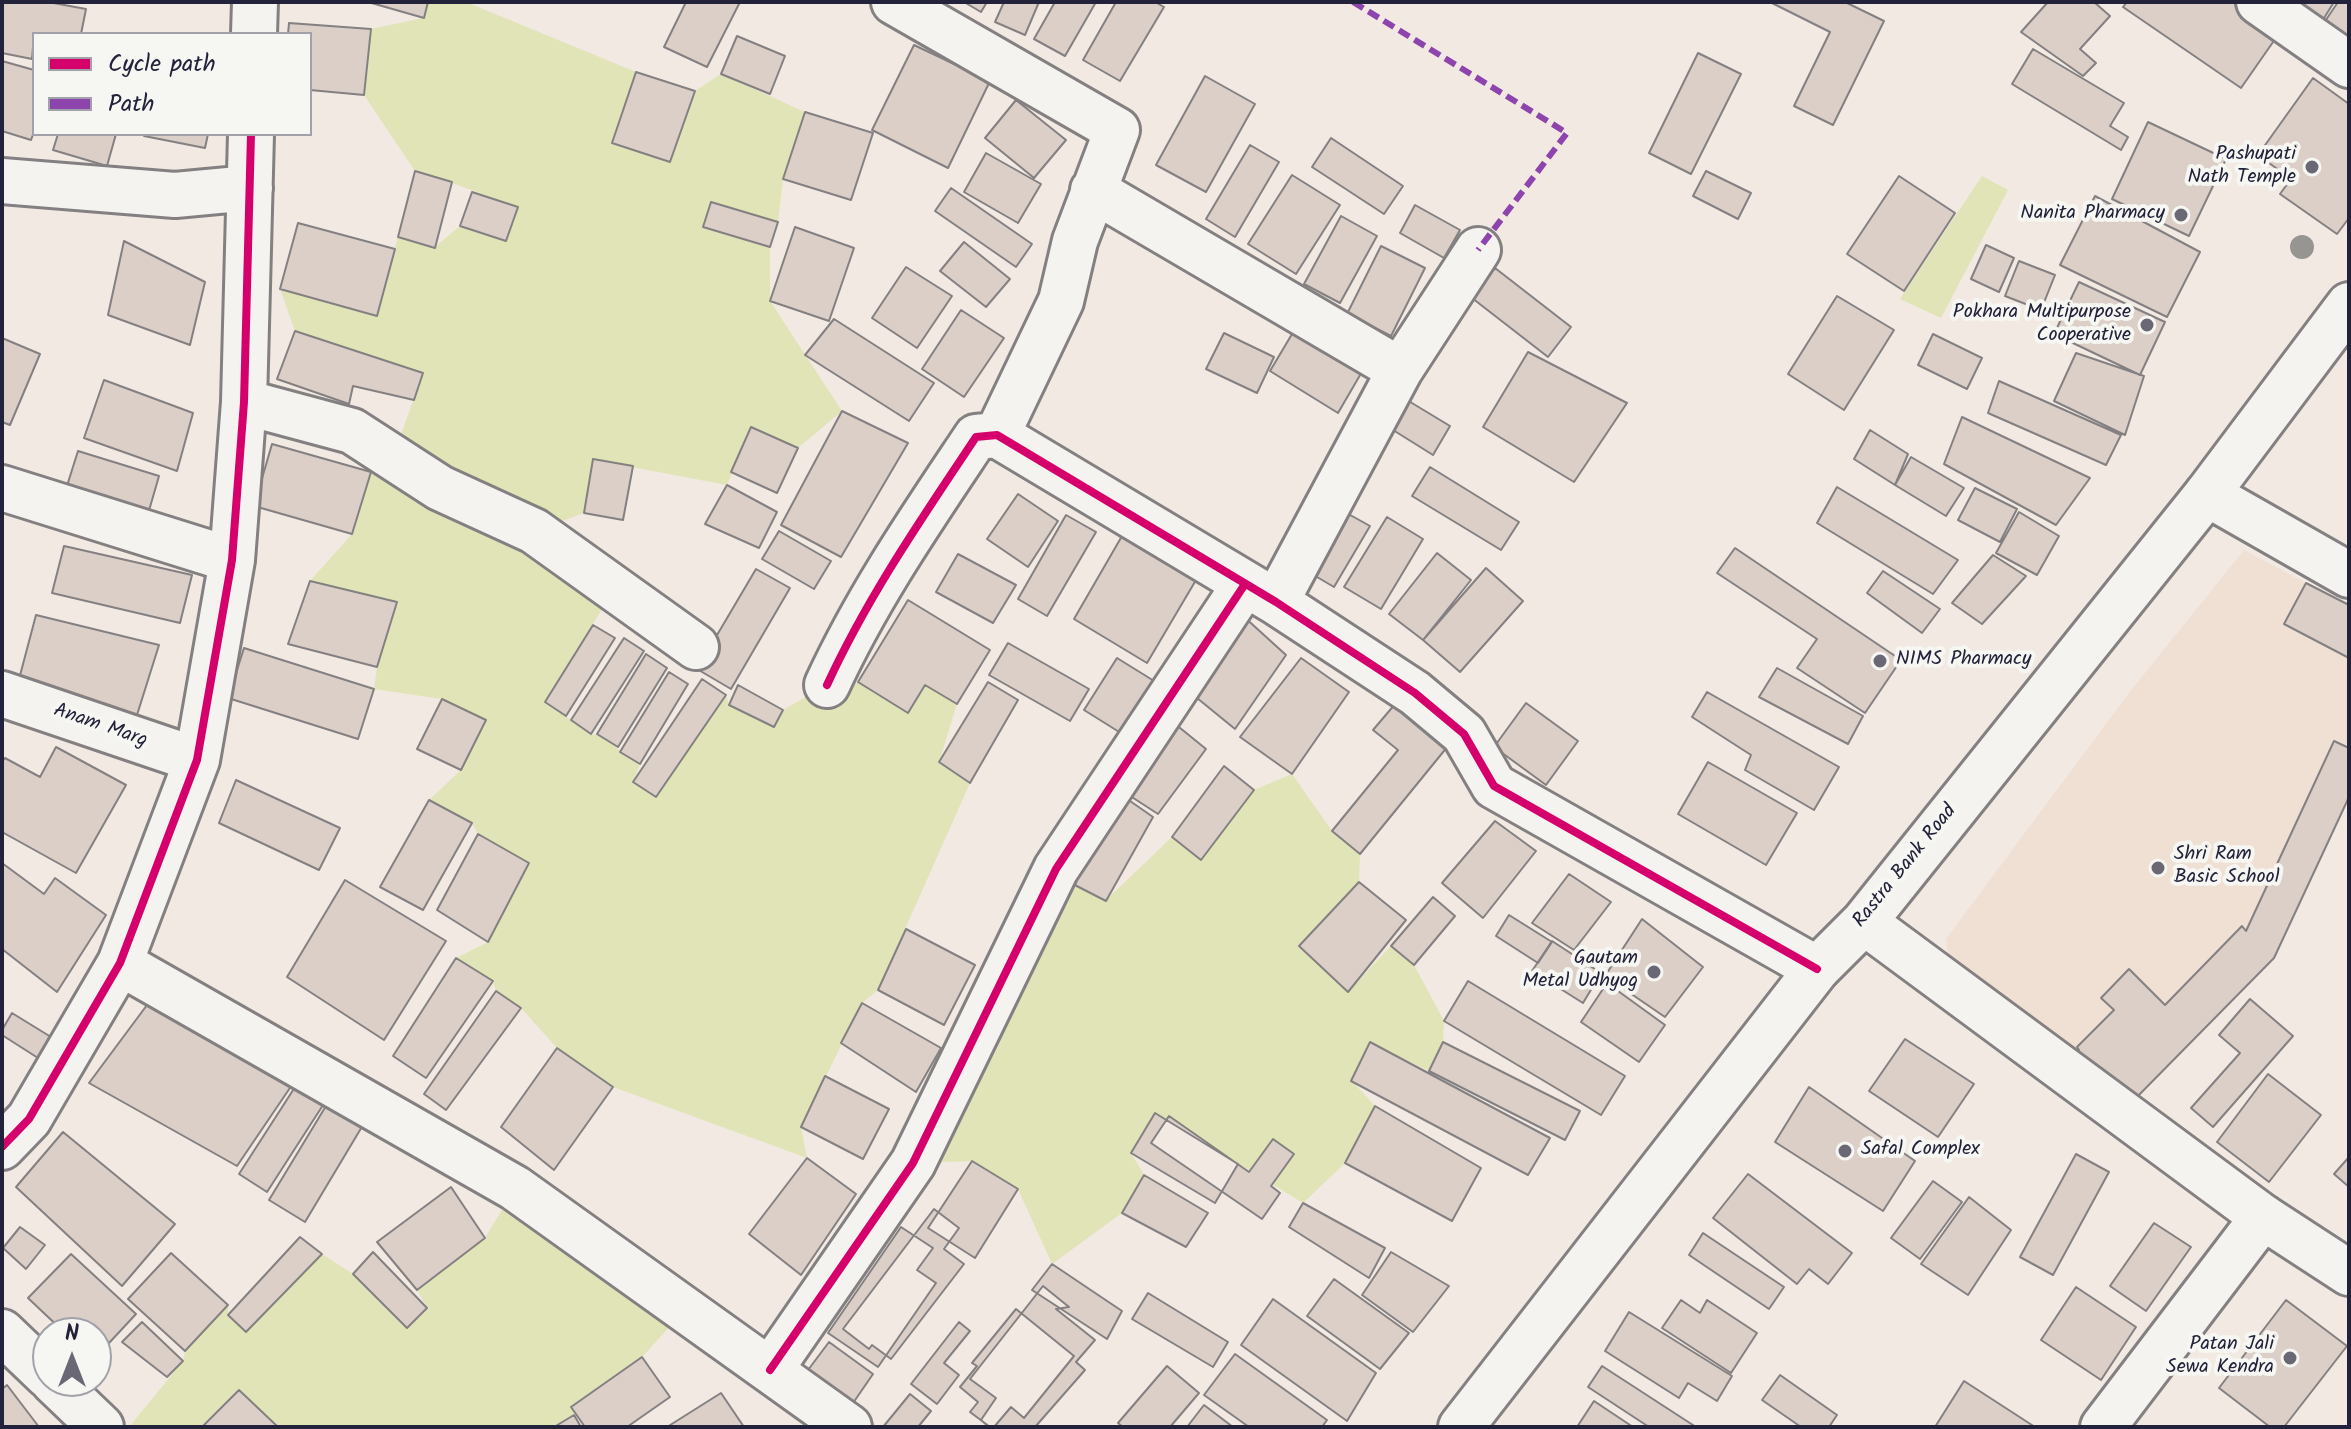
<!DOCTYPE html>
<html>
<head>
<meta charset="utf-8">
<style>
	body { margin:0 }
	#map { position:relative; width:2351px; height:1429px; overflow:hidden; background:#f1e9e2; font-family:Kalam,sans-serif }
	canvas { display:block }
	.frame { position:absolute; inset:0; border:4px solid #22223b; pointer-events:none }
	.legend { position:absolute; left:32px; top:32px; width:280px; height:104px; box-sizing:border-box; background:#f6f6f2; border:2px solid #a1a1a9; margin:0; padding:10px 14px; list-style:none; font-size:24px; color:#22223b }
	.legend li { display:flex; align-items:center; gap:16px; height:40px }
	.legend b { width:40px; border:2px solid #a1a1a9 }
	.north { position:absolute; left:32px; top:1317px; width:80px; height:80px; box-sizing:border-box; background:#f6f6f2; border:2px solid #a1a1a9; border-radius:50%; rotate:0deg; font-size:22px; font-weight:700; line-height:32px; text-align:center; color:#22223b }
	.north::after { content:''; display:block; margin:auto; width:28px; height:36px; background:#6a6875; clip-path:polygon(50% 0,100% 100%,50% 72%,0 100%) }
</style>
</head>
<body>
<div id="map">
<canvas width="2351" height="1429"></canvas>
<div class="frame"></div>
<ul class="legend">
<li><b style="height:10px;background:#d6006c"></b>Cycle path</li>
<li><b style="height:10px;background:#8e44ad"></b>Path</li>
</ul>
<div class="north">N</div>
</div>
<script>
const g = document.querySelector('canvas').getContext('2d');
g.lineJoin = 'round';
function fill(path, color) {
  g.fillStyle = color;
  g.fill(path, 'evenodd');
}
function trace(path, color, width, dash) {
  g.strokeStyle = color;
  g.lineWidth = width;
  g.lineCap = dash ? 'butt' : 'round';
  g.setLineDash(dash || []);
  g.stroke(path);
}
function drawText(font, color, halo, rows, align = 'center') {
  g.font = font + ' Kalam,sans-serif';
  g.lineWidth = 8;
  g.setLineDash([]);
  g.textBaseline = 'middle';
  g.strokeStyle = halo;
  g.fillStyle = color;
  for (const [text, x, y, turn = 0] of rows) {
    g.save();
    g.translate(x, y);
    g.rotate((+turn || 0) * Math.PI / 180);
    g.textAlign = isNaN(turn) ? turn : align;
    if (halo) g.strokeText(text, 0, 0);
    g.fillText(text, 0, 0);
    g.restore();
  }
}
fill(new Path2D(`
	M2244,550L2306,583L2284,624L2349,658V797L2132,1102L1949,960L1946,939L2129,693Z`), '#f0dfd3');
fill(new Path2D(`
	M428,2H466L636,72L612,143L670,162L695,91L721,74L805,112L783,179L778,222L711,202L703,226L770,247V301L842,411L798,448L751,427L727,485L594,460L584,513L535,531L615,588L545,702L591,734C604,735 612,744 621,752C625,757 634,761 640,764L633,782L656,797L726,695L729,705L783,710L827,685L858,682L908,712L925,685L957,704L939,762L970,783L878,990L862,1003L801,1127L807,1158L613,1087L557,1048L521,1008L496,991L493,981L456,958L488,942L529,864L478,834L472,823L429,800L461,770L486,720L442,699L374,689L377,667L397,602L310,581L352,534L371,472L393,457L423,373L295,331L280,289L376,316L398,237L435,247L460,226L506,241L517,207C483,195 450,181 415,171L364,95L371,29L423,18Z
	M1982,176L2008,190L1941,318L1900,299Z
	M1292,774L1332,831L1360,854L1359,882L1299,947L1348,992L1391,946L1414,965L1444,1021L1443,1042L1429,1071L1370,1042L1352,1081L1375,1106L1345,1163L1303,1203L1156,1113L1131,1153L1144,1175L1122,1213L1052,1264L1018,1189L972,1161L913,1163L1067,881L1106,900L1172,837L1201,860L1254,790Z
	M515,1188L685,1310L642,1357L572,1407L574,1415L554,1427H278L239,1390L202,1427H129L183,1361L185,1351L228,1305V1315L246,1332L322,1254L353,1274L407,1327L427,1308L417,1290L485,1238Z`), '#e0e4b7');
const building = new Path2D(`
	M2,2H48L86,9L81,34H34L32,59L2,53Z
	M368,2H428L424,18Z
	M686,2H740L707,67L664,47Z
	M964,2H987L981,12Z
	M1004,2H1039L1025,35L995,22Z
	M1055,2H1096L1065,56L1034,39Z
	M1116,2H1155L1164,7L1120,81L1083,60Z
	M1770,2H1845L1884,21L1833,125L1794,106L1830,32Z
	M2048,2H2094L2110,16L2080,49L2096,63L2083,76L2021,32Z
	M2127,2H2236L2280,32L2241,88L2123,7Z
	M2268,2H2334L2316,31Z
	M2338,2H2349V63L2313,39Z
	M289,23L371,29L364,95L310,90V34H288Z
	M737,36L785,56L770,94L721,74Z
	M914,45L990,81L948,168L872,130Z
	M2033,49L2124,103L2110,126L2128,137L2121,150L2012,84Z
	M1698,53L1741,74L1691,174L1649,153Z
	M2,61L34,70V132L31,140L2,131Z
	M636,72L695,91L670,162L612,143Z
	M1205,76L1255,104L1206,192L1156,165Z
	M2313,78L2349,104V218L2337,234L2280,194L2291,179L2258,155Z
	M1016,100L1066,140L1034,178L985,138Z
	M805,112L873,133L851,200L783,179Z
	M2148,122L2226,159L2189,236L2112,199Z
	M58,134H116L107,166L53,150Z
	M145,134H208L205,148L144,136Z
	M1331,138L1403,186L1384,214L1312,167Z
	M1250,145L1279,162L1235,237L1206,219Z
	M986,153L1041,184L1018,223L964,192Z
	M415,171L452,182L435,248L398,237Z
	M1706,171L1751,193L1738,219L1693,196Z
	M1292,175L1340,205L1296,274L1248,244Z
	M1899,176L1955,213L1904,291L1847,254Z
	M951,188L1032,244L1016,267L935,211Z
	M472,192L518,207L506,241L460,226Z
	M2095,196L2200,252L2167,317L2060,265Z
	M711,202L778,222L770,247L703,227Z
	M1415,205L1460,230L1444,258L1400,233Z
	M1341,216L1377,236L1340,303L1304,284Z
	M298,223L395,249L377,316L280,289Z
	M795,227L854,248L829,321L770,301Z
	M124,241L205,282L190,345L108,315Z
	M964,242L1010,279L986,307L940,271Z
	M1986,245L2014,258L1999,292L1971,279Z
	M1381,246L1425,268L1391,336L1347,314Z
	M2019,261L2055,275L2041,310L2005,296Z
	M906,267L952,296L917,348L872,318Z
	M1495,268L1571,327L1548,357L1472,298Z
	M2079,282L2165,322L2140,375L2054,334Z
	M1837,296L1894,330L1844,410L1788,374Z
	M961,310L1004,338L964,397L922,369Z
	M834,319L934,383L909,421L805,355Z
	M1298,324L1363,370L1338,413L1270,371Z
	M295,331L423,373L414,400L353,386L349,404L277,379Z
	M1224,333L1274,357L1257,393L1206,369Z
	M1933,334L1982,358L1967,389L1918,365Z
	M2,338L40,354L10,425L2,422Z
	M1528,352L1627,403L1574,482L1483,427Z
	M2076,353L2144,376L2125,435L2054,401Z
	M104,380L193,413L177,471L84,438Z
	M1999,381L2121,435L2106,465L1988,413Z
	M1402,397L1450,426L1433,455L1385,425Z
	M842,411L908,443L841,557L781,525Z
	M1962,417L2090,478L2056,525L1944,464Z
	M751,427L798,448L777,493L731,472Z
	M1870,430L1908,454L1895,485L1854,459Z
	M272,444L371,472L352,534L254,506Z
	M78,451L159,476L148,514L66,489Z
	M1911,457L1964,488L1946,516L1895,485Z
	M593,459L633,466L623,520L584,513Z
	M1430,467L1519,522L1501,550L1412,496Z
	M727,485L777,512L759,548L705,524Z
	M1837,487L1958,560L1933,594L1817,523Z
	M1975,488L2017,509L2000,542L1958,520Z
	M1018,494L1058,521L1028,567L987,539Z
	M1334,506L1370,526L1334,587L1300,567Z
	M2019,512L2059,536L2037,575L1996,553Z
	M1066,515L1096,532L1047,616L1018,599Z
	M1387,517L1423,539L1381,609L1344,587Z
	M779,531L831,561L814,589L762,559Z
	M1122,536L1196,580L1147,663L1074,619Z
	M64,546L192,575L180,623L52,593Z
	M1735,548L1901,660L1865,713L1797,668L1817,639L1717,573Z
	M1437,553L1471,580L1423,640L1389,614Z
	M958,554L1016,585L993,623L936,592Z
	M1993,555L2026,576L1982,624L1952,603Z
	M1486,568L1523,601L1460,672L1423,640Z
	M756,569L790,588L731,689L697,669Z
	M1883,571L1940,609L1922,633L1867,593Z
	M310,581L397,602L377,667L288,644Z
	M2306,583L2349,605V658L2284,624Z
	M908,600L990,650L957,704L925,685L908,713L858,682Z
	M36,615L159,645L137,715L18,683Z
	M1242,615L1286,655L1235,729L1186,689Z
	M593,625L615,638L566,716L545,702Z
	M624,638L644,651L591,734L571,720Z
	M1008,643L1089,689L1070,721L989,675Z
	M244,648L374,689L358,739L228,698Z
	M646,654L667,668L618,747L597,734Z
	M1117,658L1167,689L1132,740L1084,710Z
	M1301,658L1349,692L1292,774L1240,737Z
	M1777,668L1863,716L1848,744L1759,697Z
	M669,672L688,684L640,764L620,752Z
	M702,679L726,695L656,797L633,782Z
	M988,682L1018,700L970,783L939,762Z
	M738,685L783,710L774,727L729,705Z
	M1707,692L1839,767L1814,810L1745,770L1751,755L1692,717Z
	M442,699L486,720L461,770L417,749Z
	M1396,703L1448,746L1360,854L1332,831L1398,750L1373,730Z
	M1526,703L1578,741L1546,785L1494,747Z
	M1169,719L1206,749L1158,814L1121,790Z
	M2334,741L2349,748V797L2274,958L2132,1102L2066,1055L2079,1050L2077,1047L2114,1010L2101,998L2129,969L2165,1005L2242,926L2246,931Z
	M56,747L126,785L76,873L2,832V762L5,758L40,777Z
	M1708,762L1797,813L1766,865L1678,814Z
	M1224,766L1254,790L1201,860L1172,837Z
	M236,780L340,828L319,870L219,823Z
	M1120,794L1153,817L1106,901L1067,881Z
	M429,800L472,823L423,910L380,887Z
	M1495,821L1536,851L1483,918L1442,883Z
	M478,834L529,863L488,942L437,910Z
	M2,863L44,894L55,878L106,915L57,992L2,949Z
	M1569,874L1611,902L1574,950L1532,923Z
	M345,880L446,941L384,1040L287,977Z
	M1359,882L1406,920L1348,992L1299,946Z
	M1433,897L1455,916L1414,965L1391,946Z
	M1509,915L1552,942L1538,963L1496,936Z
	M1642,919L1703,967L1665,1017L1605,976Z
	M906,929L975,965L944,1025L878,990Z
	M1552,941L1601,973L1583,1003L1532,971Z
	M456,958L493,981L426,1078L393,1056Z
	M1468,981L1625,1076L1601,1115L1444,1021Z
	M1607,983L1665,1025L1639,1062L1581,1022Z
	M496,991L521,1008L446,1110L424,1094Z
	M2250,999L2293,1036L2213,1127L2191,1108L2240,1053L2219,1035Z
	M150,1001L296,1079L237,1166L89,1083Z
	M862,1003L941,1048L916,1092L841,1043Z
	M12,1013L51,1037L38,1058L2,1035V1030Z
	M1905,1039L1974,1084L1938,1137L1869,1091Z
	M1370,1042L1550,1138L1528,1175L1351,1081Z
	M1443,1042L1580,1111L1565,1140L1429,1071Z
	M557,1048L613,1087L554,1170L501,1127Z
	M2268,1074L2321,1115L2269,1182L2217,1142Z
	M825,1076L889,1109L863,1159L801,1127Z
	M297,1084L325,1102L267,1192L239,1174Z
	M1809,1087L1915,1161L1883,1211L1775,1142Z
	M329,1101L366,1120L305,1222L269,1200Z
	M1375,1106L1481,1168L1452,1221L1345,1163Z
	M1155,1113L1238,1164L1215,1203L1131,1153Z
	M1169,1116L1249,1172L1273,1139L1294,1154L1271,1186L1280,1193L1262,1219L1151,1143Z
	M63,1132L175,1224L122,1286L16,1187Z
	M2076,1154L2109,1172L2053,1275L2020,1257Z
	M2349,1157V1187L2334,1174Z
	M807,1158L856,1194L801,1275L749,1234Z
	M972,1161L1018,1189L975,1258L928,1228Z
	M1748,1174L1852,1253L1828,1284L1809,1269L1797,1284L1713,1218Z
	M1144,1175L1208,1213L1186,1247L1122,1213Z
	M1933,1181L1962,1202L1920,1259L1891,1238Z
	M451,1187L485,1238L417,1290L377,1242Z
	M1969,1197L2011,1230L1968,1295L1921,1264Z
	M1303,1203L1385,1248L1369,1278L1289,1227Z
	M934,1209L959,1228L944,1249L964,1264L891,1359L872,1345L869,1349L843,1329Z
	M2154,1223L2191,1247L2146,1311L2110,1286Z
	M20,1227L45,1245L26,1269L3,1248Z
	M901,1227L933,1248L917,1270L936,1283L878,1367L828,1333Z
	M1703,1233L1784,1287L1769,1309L1689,1255Z
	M300,1237L322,1254L246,1332L228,1315Z
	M373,1252L427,1308L407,1328L353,1274Z
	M1391,1252L1449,1286L1413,1332L1362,1295Z
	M171,1253L228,1305L185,1351L128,1299Z
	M71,1254L136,1314L96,1357V1333H65L28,1298Z
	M1052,1264L1122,1311L1107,1339L1032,1290Z
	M1334,1279L1409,1333L1380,1369L1307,1316Z
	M1043,1286L1069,1307L1056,1309L1095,1340L1076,1362L1085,1370L1035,1427H989L981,1420L996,1398L970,1379Z
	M2076,1287L2136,1327L2101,1380L2041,1340Z
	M1148,1293L1228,1342L1213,1367L1132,1319Z
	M1273,1299L1376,1373L1347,1421L1241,1345Z
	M1681,1300L1700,1313L1707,1300L1757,1333L1731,1373L1662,1328Z
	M2286,1300L2347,1346L2284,1427H2270L2219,1388Z
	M1016,1309L1074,1356L1024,1418L1011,1407L994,1427H990L970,1412L978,1402L960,1387L977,1366L972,1363Z
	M1629,1312L1732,1376L1717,1401L1688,1383L1679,1398L1605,1351Z
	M142,1322L183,1361L167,1377L122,1342Z
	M959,1322L970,1331L944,1363L959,1375L937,1404L911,1384Z
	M829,1342L873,1374L851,1406L805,1374Z
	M1235,1354L1327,1420L1322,1427H1249L1204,1395Z
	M642,1357L670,1397L627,1427H585L571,1407Z
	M1167,1366L1199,1393L1170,1427H1123L1118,1423Z
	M1602,1366L1696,1427H1649L1588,1387Z
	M1780,1375L1837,1415L1829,1427H1801L1762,1400Z
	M1964,1381L2035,1427H1935Z
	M7,1385L39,1427H2V1389Z
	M239,1390L278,1427H202Z
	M721,1393L744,1427H667Z
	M910,1394L931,1411L918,1427H883Z
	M1594,1401L1633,1427H1577Z
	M1204,1405L1233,1427H1187Z
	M574,1415L581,1427H554Z`);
fill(building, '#dbcfc7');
trace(building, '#848082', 2);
const minor = new Path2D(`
	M894,2L1117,130L1075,241L1061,301L997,435
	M2259,2L2349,65
	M254,34L255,2
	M2,181L175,195L250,188
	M1093,190L1400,370
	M244,402L352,431L440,488L534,531L696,647
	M2,488L232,560
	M2207,494L2349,575
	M1276,602L1400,370L1478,250
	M827,685C868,596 922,518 976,437L997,435L1276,602L1415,693L1464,734L1494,786L1817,969
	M2,694L197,760
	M120,963L515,1188L849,1427
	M2,1147L29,1119L120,963L197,760L232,560L244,402L251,134
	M2,1332L48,1376
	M770,1370L913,1163L1056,869L1245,584
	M53,1381L101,1427
	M2103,1427L2263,1217`);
const secondary = new Path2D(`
	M1864,922L2263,1217L2349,1273
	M1461,1427L1817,969L1864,922L2207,494L2349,305`);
trace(minor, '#848082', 50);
trace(secondary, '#848082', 50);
trace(minor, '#f4f3f0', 44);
trace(secondary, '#f4f3f0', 44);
trace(new Path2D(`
	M1353,2L1567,133L1478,250`), '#8e44ad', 6, [12, 6]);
trace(new Path2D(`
	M827,685C868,596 922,518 976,437L997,435L1276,602L1415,693L1464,734L1494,786L1817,969
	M2,1147L29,1119L120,963L197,760L232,560L244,402L251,134
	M770,1370L913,1163L1056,869L1245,584`), '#d6006c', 8);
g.fillStyle = '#979592';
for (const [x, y] of [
	[2302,247]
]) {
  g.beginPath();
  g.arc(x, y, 12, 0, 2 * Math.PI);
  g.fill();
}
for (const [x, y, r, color] of [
	[2312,167,8,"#6a6875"],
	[2181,215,8,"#6a6875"],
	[2147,325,8,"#6a6875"],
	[1880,661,8,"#6a6875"],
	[2158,868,8,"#6a6875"],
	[1654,972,8,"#6a6875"],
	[1845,1151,8,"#6a6875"],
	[2290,1358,8,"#6a6875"]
]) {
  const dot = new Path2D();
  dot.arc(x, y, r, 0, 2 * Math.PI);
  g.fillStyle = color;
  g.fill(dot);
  trace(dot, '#f6f6f2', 3);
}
drawText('20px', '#22223b', '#f6f6f2', [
	["Pashupati",2296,156],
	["Nath Temple",2296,179],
	["Nanita Pharmacy",2165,215],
	["Pokhara Multipurpose",2131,314],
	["Cooperative",2131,337],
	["NIMS Pharmacy",1896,661,"left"],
	["Shri Ram",2174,856,"left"],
	["Basic School",2174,879,"left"],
	["Gautam",1638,960],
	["Metal Udhyog",1638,983],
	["Safal Complex",1861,1151,"left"],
	["Patan Jali",2274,1346],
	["Sewa Kendra",2274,1369]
], 'right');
drawText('20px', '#22223b', '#f6f6f2', [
	["Anam Marg",100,727,19],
	["Rastra Bank Road",1906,867,-51]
]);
</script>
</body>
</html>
